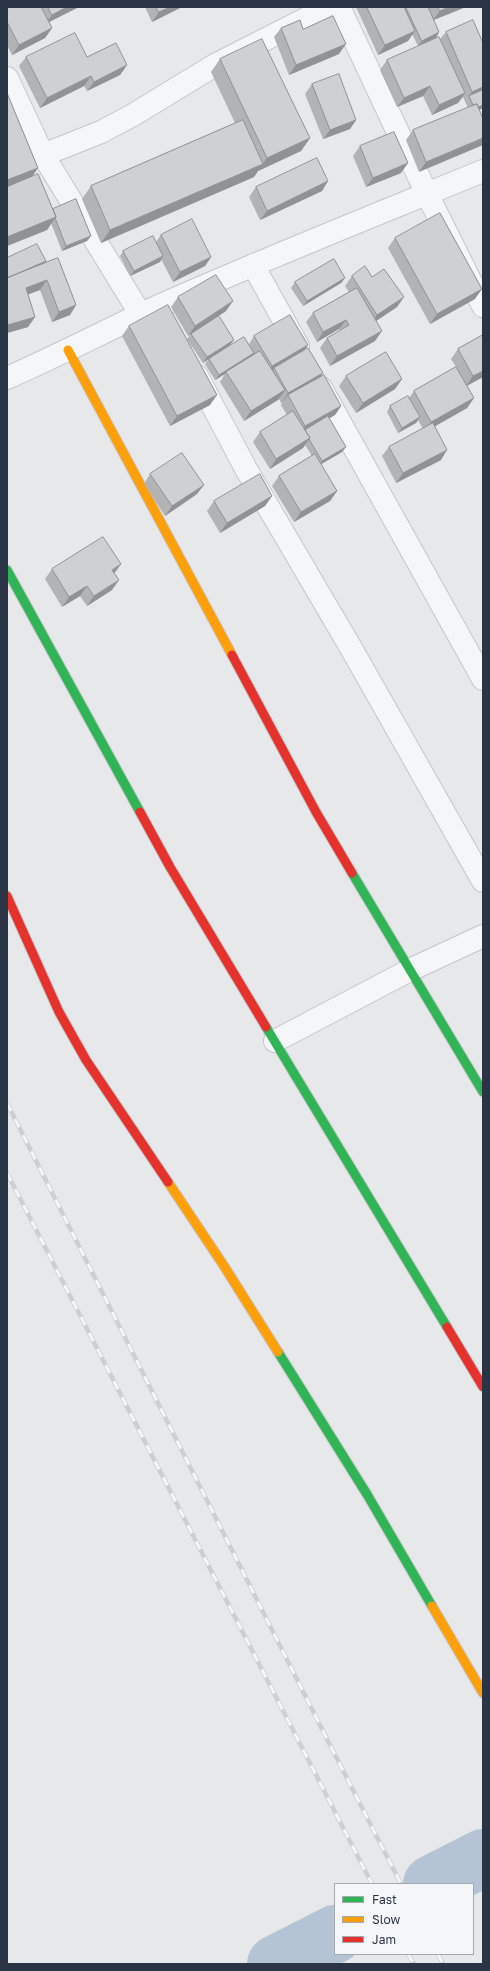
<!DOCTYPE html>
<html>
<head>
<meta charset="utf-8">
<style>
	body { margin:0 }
	#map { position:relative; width:490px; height:1971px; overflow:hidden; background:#e6e8ea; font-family:"Golos Text",sans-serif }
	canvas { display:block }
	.frame { position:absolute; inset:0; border:8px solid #2b3445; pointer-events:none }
	.legend { position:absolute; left:334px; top:1883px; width:140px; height:72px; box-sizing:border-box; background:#f4f6f9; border:1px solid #a4a8b1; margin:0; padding:5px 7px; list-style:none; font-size:12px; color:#2b3445 }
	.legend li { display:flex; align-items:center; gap:8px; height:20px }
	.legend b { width:20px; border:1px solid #a4a8b1 }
</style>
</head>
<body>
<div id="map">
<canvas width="490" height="1971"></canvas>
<div class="frame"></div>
<ul class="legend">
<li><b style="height:5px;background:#30b455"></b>Fast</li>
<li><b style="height:5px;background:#ff9f0a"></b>Slow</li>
<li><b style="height:5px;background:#e5322d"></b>Jam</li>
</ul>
</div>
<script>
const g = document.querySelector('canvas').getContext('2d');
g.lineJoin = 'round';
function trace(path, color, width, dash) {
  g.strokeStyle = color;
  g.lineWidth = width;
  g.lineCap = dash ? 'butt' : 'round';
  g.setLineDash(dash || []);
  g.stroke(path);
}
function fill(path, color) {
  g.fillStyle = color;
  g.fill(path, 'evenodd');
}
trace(new Path2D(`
	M432,1884L483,1858
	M276,1964L335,1934`), '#b4c4d5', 58);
const street = new Path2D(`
	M339,7L427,194L483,306
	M7,78L43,155L141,315
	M43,155L101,132L133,115L215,65L329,7
	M253,265L298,346
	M197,376L246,469L351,648L483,881
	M7,378C59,355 109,329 161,305C267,258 375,215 483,171
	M321,388L483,679
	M275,1041L410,970L483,936`);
const fast = new Path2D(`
	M7,570L140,812
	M352,873L483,1092
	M266,1027L447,1327
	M278,1352L368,1496L432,1606`);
const slow = new Path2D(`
	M68,350L232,655
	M168,1182L224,1266L278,1352
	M432,1606L483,1693`);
const jam = new Path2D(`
	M232,655L316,812L352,873
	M140,812L170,867L266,1027
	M7,896L59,1012L86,1060L168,1182
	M447,1327L483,1387`);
trace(street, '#c4c6c8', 24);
trace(fast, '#c4c6c8', 11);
trace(slow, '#c4c6c8', 11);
trace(jam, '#c4c6c8', 11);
trace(street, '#f5f6f7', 22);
trace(fast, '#30b455', 9);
trace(slow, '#ff9f0a', 9);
trace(jam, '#e5322d', 9);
const rail = new Path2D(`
	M7,1103L333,1751L401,1884
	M7,1173L372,1884
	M408,1954L414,1964
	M438,1954L443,1964`);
trace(rail, '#cecfd2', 4.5);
trace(rail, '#f4f6f9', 3, [9]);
fill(new Path2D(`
	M7,7H79L49,22L52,28L45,38L12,55L7,45Z
	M145,7H182L152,22Z
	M356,7H466L434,20L436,38L418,46L412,34L408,41L378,55Z
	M281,28L303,29L339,54L289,75L274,37Z
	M446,32L483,43V108L479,110L419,172L406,140L413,130L468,108L463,97L458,103L432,115L423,96L397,107L380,70L387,60L440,39Z
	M26,57H87L127,65L120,75L87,91L84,86L40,108L19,66Z
	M220,59L310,138L301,151L258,171V170L254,177L101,243L82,199L91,186L235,123L211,72Z
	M312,84L356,120L350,129L323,139L305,94Z
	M7,93L38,168L31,177L38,174L53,209L76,199L91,236L87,241L62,251L51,223L47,230L7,246Z
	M360,146L401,173L366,187L353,156Z
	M328,181L322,191L260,220L249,197L256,187Z
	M161,235L211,257L205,266L173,282L161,259L160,262L130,276L120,256L123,251L156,242Z
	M395,238L475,299L430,324L388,248Z
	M7,258L46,261L44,264L76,305L70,315L52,322L40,290L28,294L35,317L28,327L7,333Z
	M352,276L372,277L397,307L376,321L375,341L330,366L320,348L327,338L340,331L339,329L317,342L306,322L313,313L349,292L345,286Z
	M345,278L341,283L303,306L291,288L295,282Z
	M178,297L226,311L195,331L234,340L230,345L203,363L187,339L191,334L188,336L171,307Z
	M129,326L210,405L170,426L122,336Z
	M483,335V377L467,386L474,398L467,408L435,426L441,460L396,483L382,456L389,447L423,429L418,420L416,423L398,433L387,412L390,406L409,398L414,391L456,367L451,359L458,349Z
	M254,336L308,345L305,350L323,373L320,377L341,406L335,415L329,418L342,452L321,464L337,491L330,501L294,522L272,486L279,476L312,456L305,445L303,448L270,469L253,442L260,432L287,415L281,405L283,401L281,403L279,399L244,421L220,382L225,374L215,380L205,364L209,359L249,344Z
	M346,376L402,379L395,389L356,413L339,386Z
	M150,474L197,494L165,516L144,484Z
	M272,496L265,506L220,533L207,511L214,501Z
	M52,569L114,573L112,590L87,606L80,596L62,607L45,579Z`), '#b1b3b5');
fill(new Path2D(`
	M67,7H79L45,24L52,15Z
	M170,7H182L152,22L159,12Z
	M449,7H466L433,20L440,11Z
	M52,28L45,38L12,55L19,45Z
	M415,31L408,41L378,55L385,45Z
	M439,32L436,38L418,46L422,41Z
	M346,44L339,54L289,75L296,65Z
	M127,65L120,75L87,91L94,82Z
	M91,76L84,86L40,108L47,98Z
	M430,86L423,96L397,107L404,98Z
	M483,87V94L469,96L472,92Z
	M465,93L458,103L432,115L439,105Z
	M483,105V108L471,113L475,108Z
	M356,120L350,129L323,139L330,130Z
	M310,138L301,151L258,171L267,158Z
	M483,138V145L419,172L426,162Z
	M408,163L401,173L366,187L373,178Z
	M263,164L254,177L101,243L110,230Z
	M38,168L29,181L7,190V180Z
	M328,181L322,191L260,220L267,211Z
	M56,217L47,230L7,246V237Z
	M91,236L87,241L62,251L66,246Z
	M163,256L160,262L130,276L134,271Z
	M211,257L205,266L173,282L180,272Z
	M46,261L42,266L7,279Z
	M345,278L341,283L303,306L307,301Z
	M47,280L40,290L19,298L26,288Z
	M482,289L475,299L430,324L437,314Z
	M404,297L397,307L370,325L377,315Z
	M233,301L226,311L188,336L195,326Z
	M76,305L70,315L52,322L59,312Z
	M35,317L28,327L7,333V327L8,325Z
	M346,320L339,329L317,342L323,332Z
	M382,331L375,341L330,366L337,356Z
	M234,340L230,345L203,363L207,357Z
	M308,345L301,355L274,368L270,374L265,376L272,366Z
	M254,353L251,358L226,372L225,374L215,380L219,375Z
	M483,371V377L466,386L473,376Z
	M323,373L316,383L288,395L283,401L281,403L288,393Z
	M402,379L395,389L356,413L363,403Z
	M285,390L278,400L244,421L251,411Z
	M217,395L210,405L170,426L177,416Z
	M474,398L467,408L425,432L431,422Z
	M341,406L335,415L299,436L305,426Z
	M420,417L416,423L398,433L402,428Z
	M310,438L303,448L270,469L276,459Z
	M346,447L342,452L318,466L322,461Z
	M447,450L441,460L396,483L403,473Z
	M204,485L197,494L165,516L172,506Z
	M337,491L330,501L294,522L301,512Z
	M272,496L265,506L220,533L227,523Z
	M121,564L114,574L112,570Z
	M119,580L112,590L87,606L94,596Z
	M87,586L80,596L62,607L69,597Z`), '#909294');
const building = new Path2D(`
	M7,7H41L52,28L19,45L7,22Z
	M48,7H67L52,15Z
	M156,7H170L159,12Z
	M367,7H404L415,31L385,45Z
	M406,7H428L439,32L422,41Z
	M438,7H449L440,11Z
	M333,16L346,44L296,65L281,28L300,20L303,29Z
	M473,20L483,43V87L472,92L446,32Z
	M75,33L87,57L116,43L127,65L94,82L91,76L47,98L26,57Z
	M439,37L465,93L439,105L430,86L404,98L387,60Z
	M262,39L310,138L267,158L220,59Z
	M339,74L356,120L330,130L312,84Z
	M483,90V105L478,107L477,104L473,105L469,96Z
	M7,93L38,168L7,180Z
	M477,104L483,119V138L426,162L413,130Z
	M243,120L263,164L110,230L91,186Z
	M394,132L408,163L373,178L360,146Z
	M317,158L328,181L267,211L256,187Z
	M38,174L56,217L7,237V187Z
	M76,199L91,236L66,246L55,218L56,217L53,209Z
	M440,213L482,289L437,314L395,238Z
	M192,219L211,257L180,272L161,235Z
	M153,236L163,256L134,271L123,251Z
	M37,244L46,261L19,273L7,278V258Z
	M58,258L76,305L59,312L47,280L26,288L35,317L8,325L7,321V278Z
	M334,259L345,278L307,301L295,282Z
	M365,266L372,277L384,269L404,297L377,315L352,276Z
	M216,275L233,301L195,326L178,297Z
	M357,288L382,331L337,356L327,338L349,325L346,320L323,332L313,313Z
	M168,305L217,395L177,416L129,326Z
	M290,315L308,345L272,366L254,336Z
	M219,316L234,340L207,357L191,334Z
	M483,335V371L473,376L458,349Z
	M244,337L254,353L219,375L209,359Z
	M308,348L323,373L288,393L274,368Z
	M260,351L285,390L251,411L226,372Z
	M386,352L402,379L363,403L346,376Z
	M456,367L474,398L431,422L414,391Z
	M324,375L341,406L305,426L288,395Z
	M408,396L420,417L402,428L390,406Z
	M293,411L310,438L276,459L260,432Z
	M328,416L346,447L322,461L309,439L310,438L305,430Z
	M433,423L447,450L403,473L389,447Z
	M182,453L204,485L172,506L150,474Z
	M315,454L337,491L301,512L279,476Z
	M260,474L272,496L227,523L214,501Z
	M103,537L121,564L112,570L119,580L94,596L87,586L69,597L52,569Z`);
fill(building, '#ced0d3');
trace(building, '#909294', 1);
</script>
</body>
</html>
